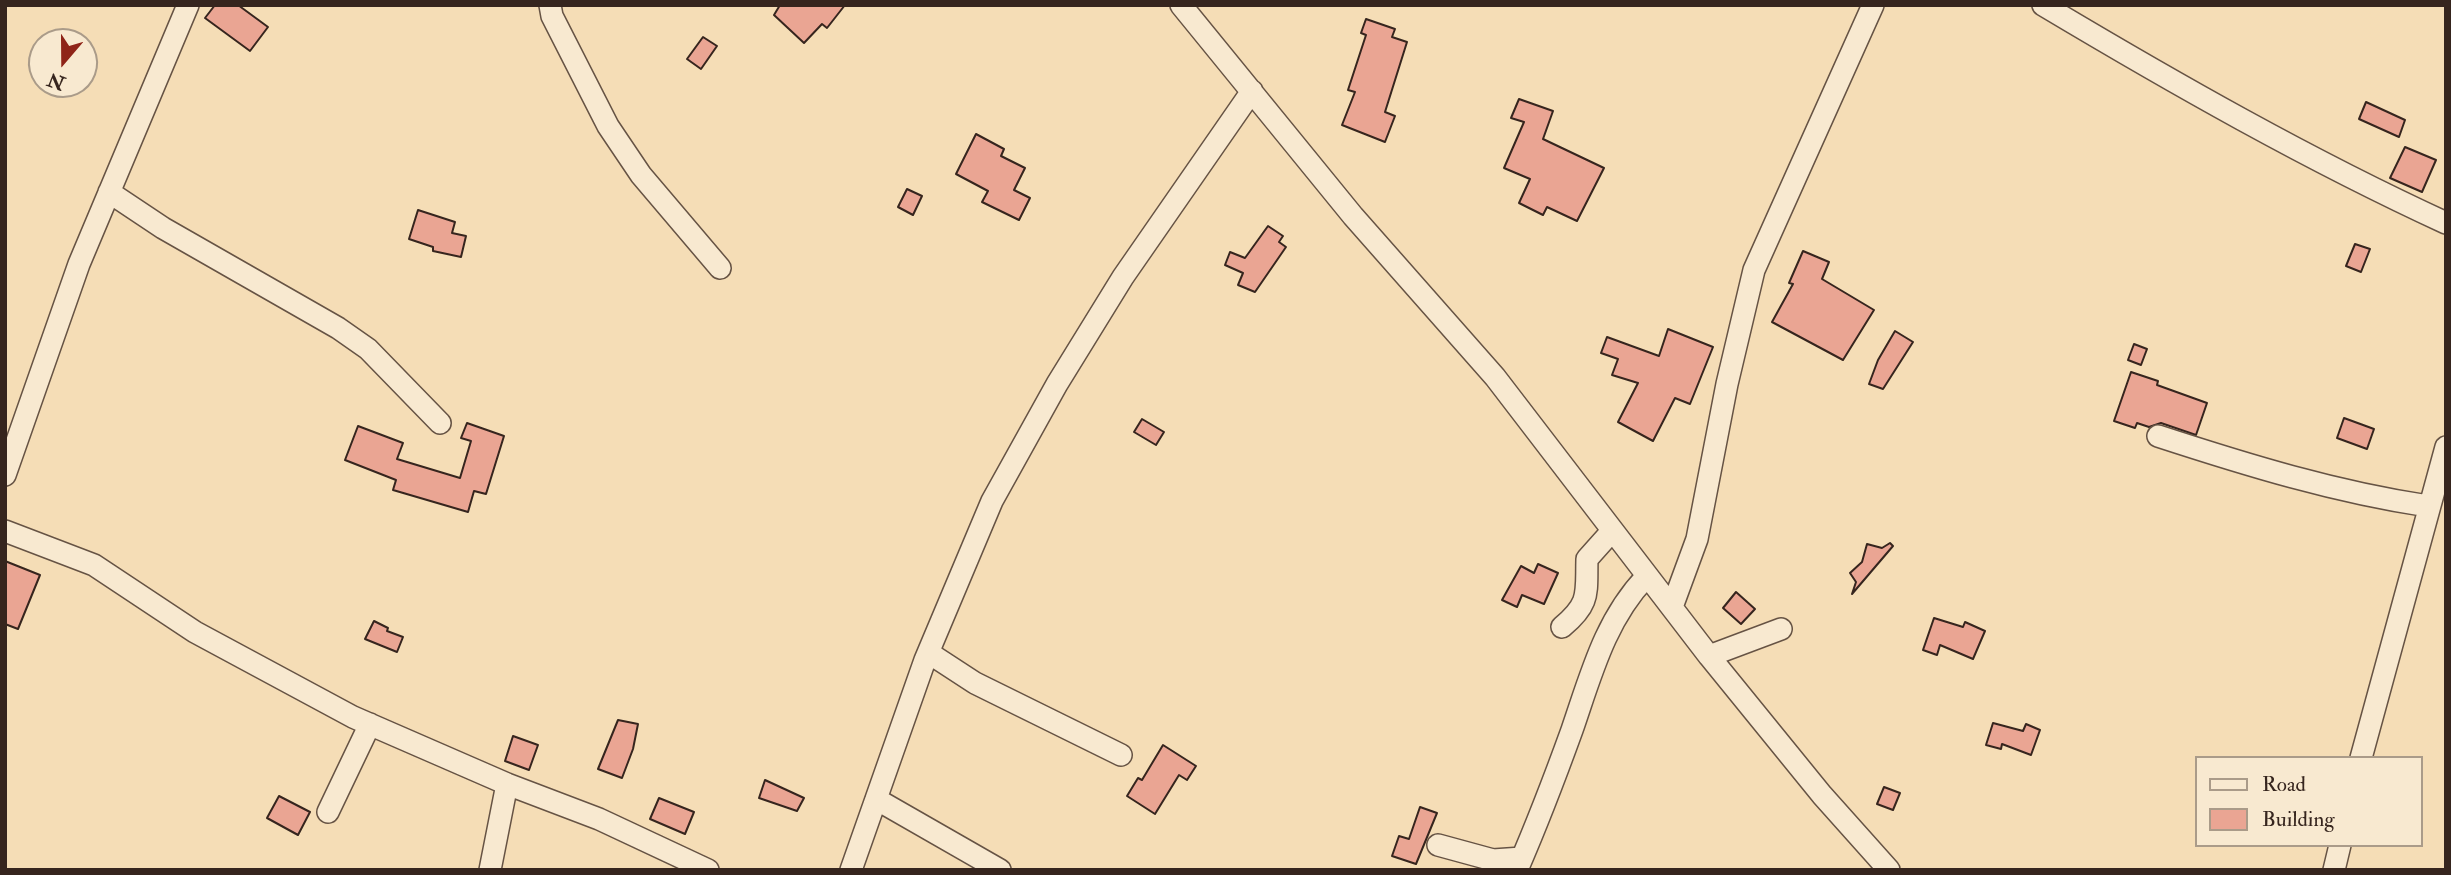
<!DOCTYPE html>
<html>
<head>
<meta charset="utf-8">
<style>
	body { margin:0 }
	#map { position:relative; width:2451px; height:875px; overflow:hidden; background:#f5ddb6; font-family:"IM FELL Double Pica",serif }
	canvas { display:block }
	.frame { position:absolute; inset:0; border:7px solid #36251e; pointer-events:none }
	.legend { position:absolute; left:2195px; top:756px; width:228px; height:91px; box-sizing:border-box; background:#f8e9d0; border:2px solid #aa9b89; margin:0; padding:9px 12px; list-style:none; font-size:21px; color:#36251e }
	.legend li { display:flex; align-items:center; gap:14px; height:35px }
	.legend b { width:35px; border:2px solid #aa9b89 }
	.north { position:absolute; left:28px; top:28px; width:70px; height:70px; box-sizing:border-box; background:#f8e9d0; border:2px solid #aa9b89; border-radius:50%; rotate:200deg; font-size:19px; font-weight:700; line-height:28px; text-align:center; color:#36251e }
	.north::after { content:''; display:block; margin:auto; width:24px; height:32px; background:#8f2418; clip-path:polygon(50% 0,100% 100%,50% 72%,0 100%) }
</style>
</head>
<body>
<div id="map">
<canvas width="2451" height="875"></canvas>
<div class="frame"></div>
<ul class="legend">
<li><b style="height:9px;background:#f8e9d0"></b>Road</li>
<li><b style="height:19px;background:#eaa593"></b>Building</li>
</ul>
<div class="north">N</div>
</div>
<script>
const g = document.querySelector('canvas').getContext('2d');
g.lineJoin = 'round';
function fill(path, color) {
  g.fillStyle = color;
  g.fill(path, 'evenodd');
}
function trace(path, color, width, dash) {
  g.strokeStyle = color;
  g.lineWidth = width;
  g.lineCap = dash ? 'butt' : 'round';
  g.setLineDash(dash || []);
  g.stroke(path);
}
const building = new Path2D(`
	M215,5H238L268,27L250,51L205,18Z
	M780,5H845L827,28L822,24L804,43L774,15Z
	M1366,19L1395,29L1392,37L1407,42L1385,112L1395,116L1385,142L1342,125L1355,92L1348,90L1366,35L1361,33Z
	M703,37L717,46L701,69L687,59Z
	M1519,99L1553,111L1543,139L1604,168L1577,221L1547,207L1543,215L1519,203L1530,179L1504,168L1524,122L1511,118Z
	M2366,102L2405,120L2399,137L2359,119Z
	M976,134L1004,149L1001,156L1025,168L1014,190L1030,198L1019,220L982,202L988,191L956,174Z
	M2405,147L2436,160L2422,192L2390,178Z
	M907,189L922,196L913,215L898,207Z
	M418,210L455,222L452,233L466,236L461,257L433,251V247L409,239Z
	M1268,226L1283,236L1279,242L1286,247L1255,292L1238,285L1243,273L1225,265L1230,252L1245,258Z
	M2355,244L2370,249L2361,272L2346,266Z
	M1803,251L1829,262L1822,279L1874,310L1843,360L1772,322L1793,284L1789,283Z
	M1668,329L1713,347L1690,404L1675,398L1653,441L1618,422L1638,383L1612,375L1618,359L1601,353L1607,337L1659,356Z
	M1895,331L1913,342L1883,389L1869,384L1878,360Z
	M2134,344L2147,349L2141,365L2128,360Z
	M2131,372L2158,381L2157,385L2207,403L2196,435L2161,423L2149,427L2137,423L2135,428L2114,421Z
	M2344,418L2374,429L2367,449L2337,438Z
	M1142,419L1164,432L1156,445L1134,432Z
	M467,423L504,436L486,494L474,491L468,512L393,490L396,480L345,460L358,426L403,443L397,459L460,478L471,441L461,438Z
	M1890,543L1893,546L1852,594L1856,582L1850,573L1862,562L1867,544L1882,548Z
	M5,561L40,575L18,629L5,624Z
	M1538,564L1558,573L1544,604L1522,595L1517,607L1502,600L1521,566L1534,573Z
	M1736,592L1755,609L1741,624L1723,608Z
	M1934,618L1963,627L1965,622L1985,631L1973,659L1940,645L1937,655L1923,650Z
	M374,621L388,628L387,631L403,637L397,652L365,639Z
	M618,720L638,724L633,749L622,778L598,769Z
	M1993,723L2023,731L2026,724L2040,730L2031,755L2002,744L2001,749L1986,745Z
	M513,736L538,745L529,770L505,761Z
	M1163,745L1196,766L1187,780L1179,775L1155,814L1127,796L1138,778L1142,780Z
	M765,780L804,798L797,811L759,798Z
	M1884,787L1900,793L1893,810L1877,804Z
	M279,796L310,812L298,835L267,818Z
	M659,798L694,812L685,834L650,819Z
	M1420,807L1437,813L1416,864L1392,856L1399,836L1409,839Z`);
fill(building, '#eaa593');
trace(building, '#36251e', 2);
const minor = new Path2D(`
	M550,5L552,16L608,126L641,175L720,268
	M1181,5L1353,216L1495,377L1709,656L1822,795L1889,870
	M2043,5C2172,82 2309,160 2446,223
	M109,192L163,228L338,328L368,349L440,423
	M2158,436C2247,465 2335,492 2428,506
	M5,475L79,264L188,5
	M5,531L94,565L195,632L353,717L507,784L599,819L708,870
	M1672,607L1697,539L1727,384L1754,270L1873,5
	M1562,627C1591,603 1586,593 1587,559L1612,531
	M929,653L975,683L1121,755
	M1709,656L1781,629
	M2361,758L2446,447
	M876,799L1000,870
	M328,812L370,724
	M1438,845L1493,860L1522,858
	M490,870L507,784
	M851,870L925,660L992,501L1057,384L1123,277L1252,91
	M1517,870C1537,824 1555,777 1572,730C1591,675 1605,620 1646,577
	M2334,870L2340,845`);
trace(minor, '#665344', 24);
trace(minor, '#f8e9d0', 21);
</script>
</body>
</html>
